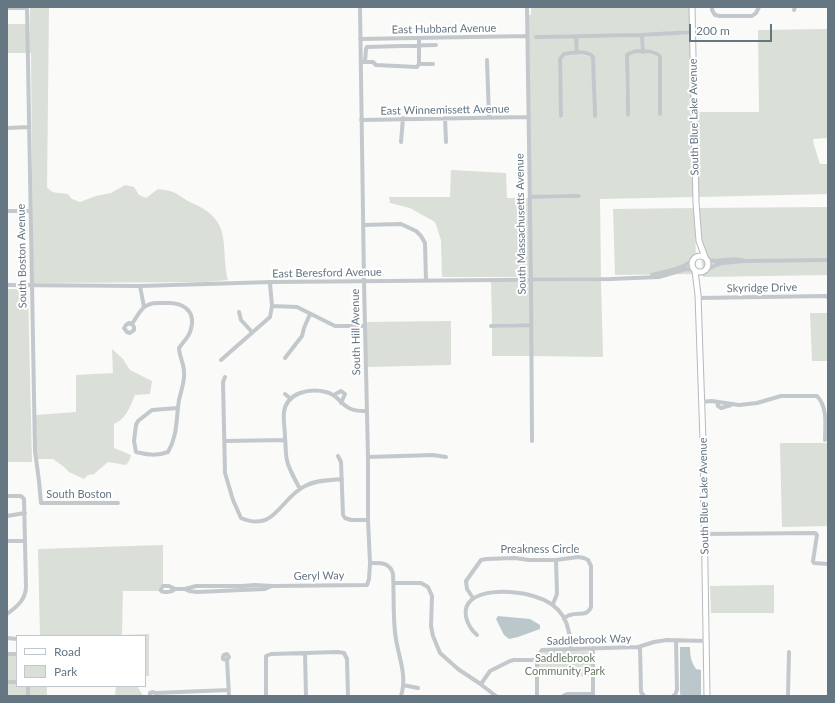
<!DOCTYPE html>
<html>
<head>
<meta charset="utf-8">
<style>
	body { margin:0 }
	#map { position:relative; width:835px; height:703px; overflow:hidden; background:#fafaf8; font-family:Lato,sans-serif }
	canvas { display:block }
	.frame { position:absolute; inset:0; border:8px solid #657683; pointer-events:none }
	.legend { position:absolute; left:16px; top:635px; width:130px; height:52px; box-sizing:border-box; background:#fff; border:1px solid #c1c8cd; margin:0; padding:5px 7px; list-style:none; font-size:12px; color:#657683 }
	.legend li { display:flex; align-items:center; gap:8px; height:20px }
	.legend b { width:20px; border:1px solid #c1c8cd }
	.scale { position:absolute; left:689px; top:24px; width:83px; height:18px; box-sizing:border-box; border:2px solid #657683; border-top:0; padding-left:5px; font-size:12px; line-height:14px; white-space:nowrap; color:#657683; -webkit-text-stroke:3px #fff; paint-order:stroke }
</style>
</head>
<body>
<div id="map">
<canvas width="835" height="703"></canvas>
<div class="frame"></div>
<ul class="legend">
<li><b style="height:5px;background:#fff"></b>Road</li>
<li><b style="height:11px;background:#dadfd7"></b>Park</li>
</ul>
<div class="scale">200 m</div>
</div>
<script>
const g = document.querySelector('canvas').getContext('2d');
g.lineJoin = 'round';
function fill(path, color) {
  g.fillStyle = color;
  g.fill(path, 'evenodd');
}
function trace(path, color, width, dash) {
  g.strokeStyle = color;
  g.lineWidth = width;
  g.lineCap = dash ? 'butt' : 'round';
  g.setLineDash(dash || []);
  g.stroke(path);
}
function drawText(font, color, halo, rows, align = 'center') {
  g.font = font + ' Lato,sans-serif';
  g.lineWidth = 4;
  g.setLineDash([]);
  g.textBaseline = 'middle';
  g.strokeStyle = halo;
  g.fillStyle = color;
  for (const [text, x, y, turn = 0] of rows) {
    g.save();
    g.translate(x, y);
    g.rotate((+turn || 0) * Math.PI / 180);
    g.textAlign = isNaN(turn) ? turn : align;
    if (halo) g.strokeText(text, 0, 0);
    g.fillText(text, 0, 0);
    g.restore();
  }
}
fill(new Path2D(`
	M29,7H49L47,187C52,195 60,192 68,194L72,199L80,202L96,196L111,193L125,185L134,187L139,195L146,198L158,189C162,190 167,190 170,191C178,193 185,200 192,203C234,221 220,245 228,280L205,282L33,283L31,53H29L30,8Z
	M531,7H690V30L642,34L535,35V38H575V52L563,53L558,59L560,118H563L561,59L564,56C573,55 584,53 592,58L593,117H596L594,56C590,51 585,52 578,52L577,38L641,37L642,50H632L625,55L626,117H629L628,56C636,52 646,53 655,54L658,58L659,116H661V57C658,49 652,50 645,50L644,37L690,33L694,197L600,199L601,277L533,278L531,199L581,198V195H531L528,15H531Z
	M7,24H26L27,53H7Z
	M828,29V138L813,139L814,145L820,164H828V194L697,197L695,112H759L758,30Z
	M451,170L506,173L507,198H529L530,277H442L441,240L435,222L410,208L390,203L389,197H450Z
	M828,207V275L703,277L697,208Z
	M695,208L696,274L615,275L613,209Z
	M601,281L603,357L533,356V282Z
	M491,282H530V323L492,324Z
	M7,289H28L32,462H7Z
	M810,313H828V361H812Z
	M451,321V365L367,367V322Z
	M530,326V356H492V328Z
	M112,349L123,359L130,370L152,381L150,394L135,395C130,407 126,419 114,424V448L131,455L129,461L126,465L108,462L94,474L88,475L84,479L69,472L63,466L53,459H37L36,451V415L76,412V375L113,373Z
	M780,443H828V526L782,527Z
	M163,545V584L160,586L159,591H123L122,635L149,634V676H145V636H40L38,549Z
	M774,585V613H711L710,586Z
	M547,651H589L591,654V676L538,677L539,658L544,652Z
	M7,656H17V681H7Z
	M7,684H17V686H26V696H7Z
	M29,686H47V696H29Z
	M116,686H137L142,694V696H115Z`), '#dadfd7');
fill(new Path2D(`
	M498,616L530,619L540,625V629L518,637L509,639L504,635L496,619Z
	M680,647H690C690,655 691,662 696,669L701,670V696H682L680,694Z`), '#bbc7cb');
const major = new Path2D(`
	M692,7L696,203L699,241L705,257
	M692 264a8 8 0 1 1 16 0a8 8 0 1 1-16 0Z
	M695,271L698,295L703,441L707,696`);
trace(major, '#b5babe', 7);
trace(new Path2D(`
	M27,7L35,451L39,481L41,503H118
	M527,7L531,280L532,441
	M712,7V10L715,15L720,16H752L756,13L759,7
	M7,8H27
	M794,10L795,7
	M642,35L643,52
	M536,37L642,35L692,32
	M576,37L577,53
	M419,38V64
	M360,39L527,36
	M487,60L489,117
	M363,62H373L376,65L417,67L419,64H433
	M365,62L366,49L367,47L436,45
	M628,115L627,55C633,50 656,49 660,57V114
	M561,116L560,59L564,54C573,53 587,50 593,57L595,116
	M445,118L446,142
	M361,120L529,117
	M7,128L29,127
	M401,142L403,118
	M530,197L579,196
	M7,211H31
	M363,225L401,224L416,231L421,236L425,243L426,281
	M707,259C716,265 732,255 744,261
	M706,270L716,265L722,263L744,261L828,260
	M652,275C666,271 682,270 694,259
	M7,285L140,286L272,282L611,279L659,277L686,269L694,270
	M698,298L825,296L828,297
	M272,306L297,307L335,326H365
	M144,307C152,302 157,303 166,303C182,302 196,310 191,329C190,336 183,342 179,348C179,356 184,363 184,372C185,381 181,391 179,400C176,418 178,435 168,452C157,456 148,455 136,452L134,441L136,425L138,421L152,410L178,408
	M239,312L241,320L252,332
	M132,324L129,323L126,325L124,328L127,332L130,333L134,330V327L132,324L139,313L144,307L140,286
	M491,326L531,325
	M285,358L302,336L304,328L310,314
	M221,360L270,317L272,306L270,283
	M225,377L223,382L225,473L233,500L241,518C275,533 280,498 305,486C316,480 330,480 342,479
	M285,394L291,399
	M334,395L341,391L345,394L341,403
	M701,402L712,401L739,405L757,403L781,396H817C828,408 825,424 825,440
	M717,402L718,406L721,408L731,405
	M225,441L285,440
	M338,456L341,462L343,515L345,518L351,520H368
	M368,457L433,455L446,457
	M300,489C296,481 291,473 288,464C285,456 286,446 285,437C285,429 283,420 284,412C287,392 310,388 326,392C343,396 340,412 366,411
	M7,496H21L24,499L26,586C26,599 18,606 7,614
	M7,516L25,513
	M704,534L815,533L817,535L813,561L814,563L828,564
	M7,541H24
	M370,563C381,563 390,562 393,574C394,593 393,613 395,632C397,655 408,673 401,696
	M394,583H421L428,587L432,596L431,626L433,636L440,653L458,669L479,683L496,696
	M175,589C172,592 165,593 161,591V589L163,586H169L175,589H185L196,586H242L255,585L272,586L367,585L369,579L370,563L368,520V457L364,282L360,7
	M185,589L189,591L197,592L265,589L272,586
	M473,598L467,589L466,581L481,560L486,559L515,558L529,560H556L578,557L584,558L588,560L591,566V607C587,617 579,612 570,615C568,615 566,617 564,619
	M553,604L557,594L556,560
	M477,635C471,630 468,625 466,617C460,585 519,590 536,597C547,600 557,607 563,616C569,626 570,638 571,649
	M7,638L17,639
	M640,647L641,692L644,696
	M593,648V696
	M305,653L306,696
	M7,654H17
	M227,660L223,659V657L224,655L227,654L229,657L227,660L229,696
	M7,682H17
	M481,684L490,671L510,661L514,660H537
	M403,685L418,688
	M28,686V696
	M150,696V693L153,692L155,693L229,690
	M266,696V656L271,654L338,652L344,653L347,659L348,696
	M537,696V658L542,650L638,647L654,642L667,640L707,641
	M563,696L567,694H593
	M673,696L675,695L677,690L676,640
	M788,696L789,652`), '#c3c8cc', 4);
trace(major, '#fff', 5);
drawText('11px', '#657683', '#fff', [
	["East Hubbard Avenue",444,29,-1],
	["East Winnemissett Avenue",445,110,-1],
	["South Blue Lake Avenue",694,117,-91],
	["South Massachusetts Avenue",521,224,-91],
	["South Boston Avenue",22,256,-91],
	["East Beresford Avenue",327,273,-1],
	["Skyridge Drive",762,288,-1],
	["South Hill Avenue",356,332,-91],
	["South Boston",79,494],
	["South Blue Lake Avenue",704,496,-91],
	["Preakness Circle",540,549],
	["Geryl Way",319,576,-1],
	["Saddlebrook Way",589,640,-2]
]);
drawText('11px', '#687a64', '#fff', [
	["Saddlebrook",565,658],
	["Community Park",565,671]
]);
</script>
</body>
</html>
